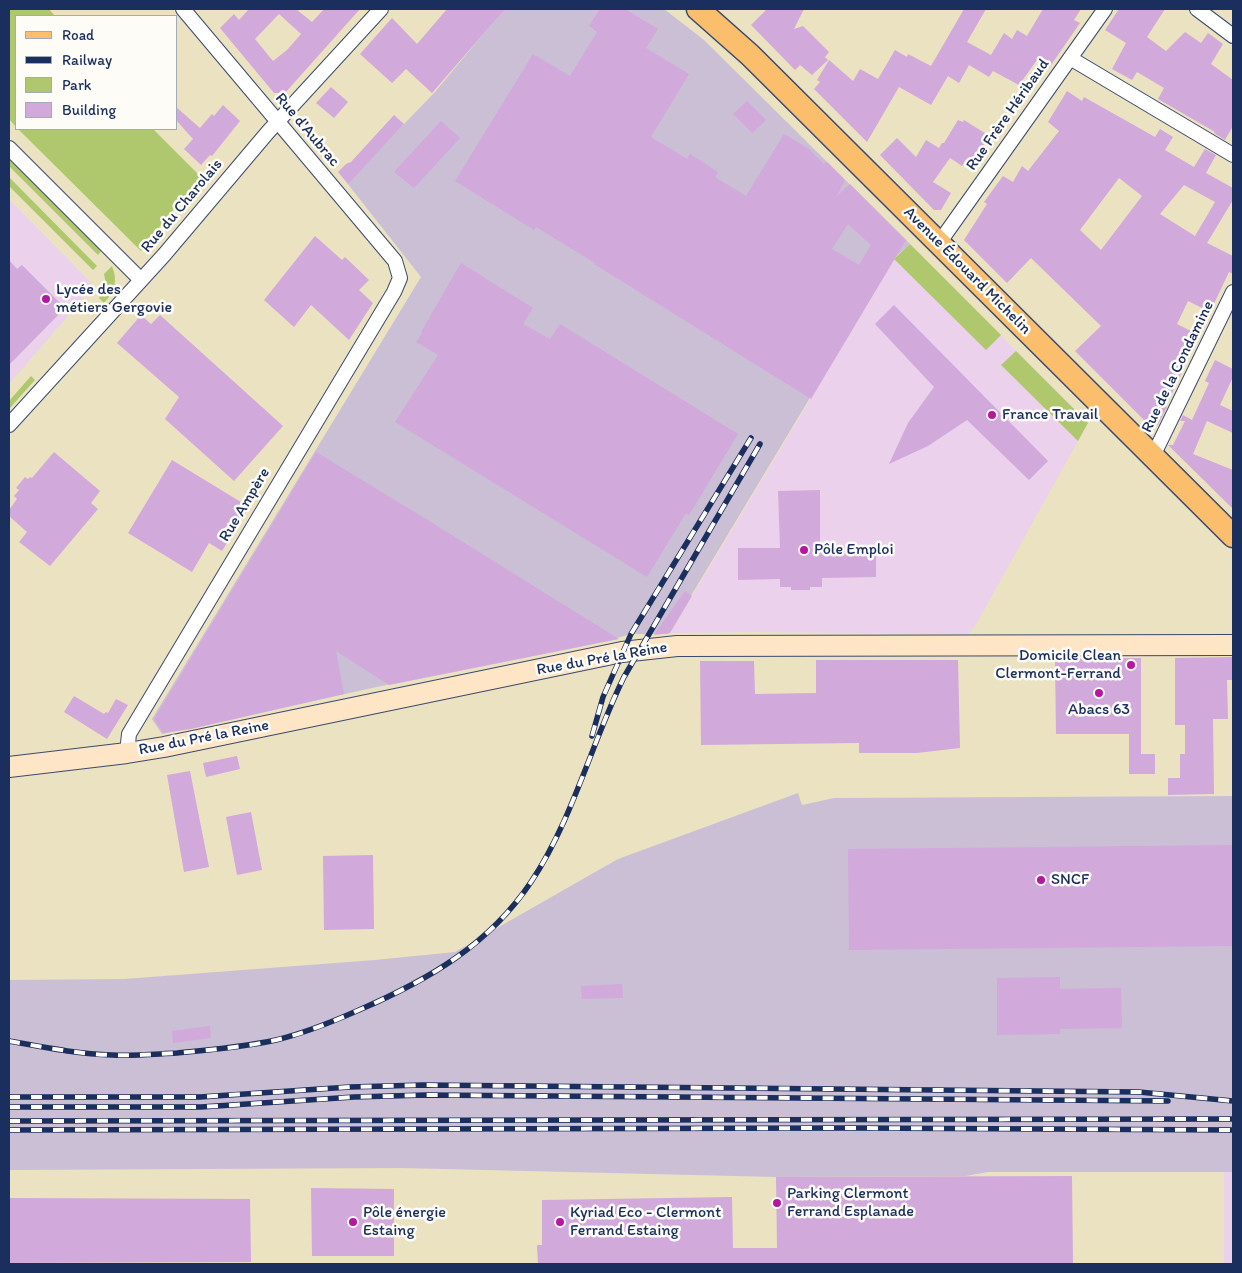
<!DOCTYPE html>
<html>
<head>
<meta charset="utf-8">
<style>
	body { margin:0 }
	#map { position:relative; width:1242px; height:1273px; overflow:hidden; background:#ebe2c1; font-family:Itim,sans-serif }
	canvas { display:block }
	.frame { position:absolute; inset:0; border:10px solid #1b2f5e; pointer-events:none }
	.legend { position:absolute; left:15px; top:15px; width:162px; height:115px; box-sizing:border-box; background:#fdfcf7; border:1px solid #a3aaba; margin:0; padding:6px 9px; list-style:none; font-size:15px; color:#1b2f5e }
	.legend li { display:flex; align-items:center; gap:10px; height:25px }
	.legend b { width:25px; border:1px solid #a3aaba }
</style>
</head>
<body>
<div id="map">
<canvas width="1242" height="1273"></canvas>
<div class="frame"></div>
<ul class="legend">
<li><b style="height:6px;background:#fabe6d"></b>Road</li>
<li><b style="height:6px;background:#1b2f5e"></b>Railway</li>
<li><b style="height:14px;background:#b0c86d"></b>Park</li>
<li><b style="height:14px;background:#d1a9db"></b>Building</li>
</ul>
</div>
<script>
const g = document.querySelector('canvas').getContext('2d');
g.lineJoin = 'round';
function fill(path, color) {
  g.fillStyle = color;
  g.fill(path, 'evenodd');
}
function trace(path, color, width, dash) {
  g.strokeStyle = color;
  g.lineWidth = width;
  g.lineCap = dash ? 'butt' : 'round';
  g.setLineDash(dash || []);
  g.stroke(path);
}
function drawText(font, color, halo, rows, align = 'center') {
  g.font = font + ' Itim,sans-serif';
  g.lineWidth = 5;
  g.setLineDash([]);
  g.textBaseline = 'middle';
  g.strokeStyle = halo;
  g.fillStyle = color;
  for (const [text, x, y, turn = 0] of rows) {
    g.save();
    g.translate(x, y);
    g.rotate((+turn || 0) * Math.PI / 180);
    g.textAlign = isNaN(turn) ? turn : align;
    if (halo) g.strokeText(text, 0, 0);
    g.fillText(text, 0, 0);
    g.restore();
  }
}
fill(new Path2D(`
	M9,199L94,286L9,384Z
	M906,240L1088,423L974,628L968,634L755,632L670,633Z
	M1224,1172H1233V1264H1224Z`), '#ebd1eb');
fill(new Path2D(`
	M504,9H664L704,40L910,244L894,258L668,634H631L614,639L386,685L162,734L152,719L421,277L347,183L435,92Z
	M798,793L802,805L834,798L1233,796V1172H988L966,1176L776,1177L401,1168L9,1170V980L124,979L375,960L455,952L618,859Z`), '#cbbfd5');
fill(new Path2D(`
	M9,9H49L55,16H16V127L9,119Z
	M18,129H153L201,177L156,231L141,251Z
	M9,159L101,251L98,255L9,166Z
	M9,177L97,266L93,270L9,186Z
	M910,244L1001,335L986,350L894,259Z
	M112,266C118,281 115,291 104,303L99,298L106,284L104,274Z
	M1016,351L1088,423L1078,441L1001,365Z
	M31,376L35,380L9,409V401Z`), '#b0c86d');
fill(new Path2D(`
	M249,9H296L312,22L324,9H360L285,93H274L220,28L234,14L239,20ZM279,14L301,34L287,50L273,61L255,39Z
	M447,9H505L432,93L406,69L392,83L360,54L392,18L417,44Z
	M600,9H625L658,29L646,48L689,74L651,137L687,159L690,154L718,172L715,177L746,196L784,134L809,149L824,164L827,162L845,180L836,197L850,184L906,240L811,399L594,264L595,263L536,227L534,230L455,181L533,54L570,76L597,32L589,26ZM848,224L871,245L859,265L832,249Z
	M767,9H804L794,29L803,26L829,52L825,57L828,60L812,75L800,65L795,70L751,25Z
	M964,9H986L967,42L991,55L1004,33L1012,39L1017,30L1027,36L1043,9H1081L1074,20L1080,23L1049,68L1037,60L1019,85L993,71L989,77L969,65L959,83L948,76L931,105L899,87L867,142L814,89L820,82L817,80L829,60L853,81L860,69L878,79L895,50L907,57L908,54L931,66Z
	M1119,9H1165L1147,37L1166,51L1185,32L1201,43L1208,33L1223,44L1211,64L1233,80V126L1225,140L1214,133L1215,132L1158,99L1164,88L1137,72L1132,80L1112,69L1126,43L1105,30Z
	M331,87L348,102L334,118L316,103Z
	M1067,91L1082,101L1084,97L1155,137L1160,129L1173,137L1165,150L1194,167L1205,149L1216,155L1206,173L1233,188V200L1207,243L1233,256V274L1229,272L1210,312L1188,301L1177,324L1199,335L1166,406L1167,407L1158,425L1150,426L1075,351L1101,326L1031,258L1007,283L964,240L987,204L984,202L1003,176L1013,182L1022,166L1028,171L1059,131L1048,122ZM1119,178L1142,196L1101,250L1080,230ZM1184,185L1215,202L1195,236L1160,214Z
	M747,101L766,120L752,133L733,114Z
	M223,105L240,121L212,156L210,155L201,165L184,149L193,139L176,120V107L200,128L212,114L214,116Z
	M394,115L404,124L348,184L338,172L346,164L351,162Z
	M958,120L963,122L964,120L988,135L984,141L986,142L975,158L974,157L970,162L966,160L962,166L950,158L933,182L951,193L941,210H934L880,155L897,138L916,157L926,140L939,148L942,143H944Z
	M441,121L460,138L414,188L394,172Z
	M315,236L342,260L345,257L369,280L359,290L373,303L349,340L311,305L294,327L264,300Z
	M9,260L17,269L22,265L65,308L9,365Z
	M461,263L533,308L523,324L550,339L560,324L738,434L689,515L686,513L647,577L395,422L438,355L416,342L422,333L421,332Z
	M894,305L1048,461L1029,480L967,420L928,446L889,464L908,423L934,387L875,324Z
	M141,315L151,324L160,315L283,426L234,481L165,419L179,397L117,343Z
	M1215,360L1233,369V377L1220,405L1233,411V433L1207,421L1193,454L1233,470V509L1168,445H1173L1185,421H1180L1183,415L1192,420L1209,383L1205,381Z
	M54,452L100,491L91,503L98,509L50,566L19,542L27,532L9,516V510L17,499L14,496L19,490L16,488L25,477L28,479L30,477L32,478Z
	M316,452L426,519L619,639L389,685L336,651L344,694L191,729L163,733L154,719Z
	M172,460L249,507L222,551L209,543L192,572L128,533Z
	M820,490V547L876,546V577L822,578V587H810V590H791V587H780V579L738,580V548H780L778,491Z
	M685,591L692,596L670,633L654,635Z
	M1233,657V680H1227L1228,719H1213L1214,794L1168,795V778H1180V754H1185V725H1175V658Z
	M1141,658V754H1155V774H1129V734H1056L1055,659Z
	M816,660H958L960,748L917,753H859V743L701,745L700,661H754L755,694L816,693Z
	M74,696L104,714L106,712L108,713L116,699L128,705L107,739L64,712Z
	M237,756L240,769L206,777L203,763Z
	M190,771L209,867L184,872L167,775Z
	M251,812L262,870L237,875L226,817Z
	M1233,845V946L849,950L848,849Z
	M373,855L374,929L324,930L323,856Z
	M1060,977V989L1121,988L1122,1028L1060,1029V1034L997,1035V978Z
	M622,984L623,998L582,999L581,986Z
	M210,1026L211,1038L173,1043L172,1031Z
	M1072,1176L1073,1264H538L537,1245H542V1200L732,1197L733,1248H777L776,1177Z
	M311,1188L394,1189V1256H312Z
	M9,1198L250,1199L251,1262L9,1263Z`), '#d1a9db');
const minor = new Path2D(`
	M1197,9L1233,36
	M1070,58L1233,155
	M9,148L141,280
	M939,243L1105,9
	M9,425L164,255L268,132L381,9
	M1153,456L1233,292
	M127,753L129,734L394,292L400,278L395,261L183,9`);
const secondary = new Path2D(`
	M9,767L127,753L164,747L622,652L677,646L1233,645`);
const primary = new Path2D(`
	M698,9L750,55L1233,536`);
trace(minor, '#3a4a6d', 16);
trace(secondary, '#3a4a6d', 22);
trace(primary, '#3a4a6d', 25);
trace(minor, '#fff', 14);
trace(secondary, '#fde5c5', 20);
trace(primary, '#fabe6d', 22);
const rail = new Path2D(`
	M592,736L603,697L631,634L751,438
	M9,1041C43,1047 77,1054 112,1055C134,1056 155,1054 177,1053C210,1050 244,1047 276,1040C305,1033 332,1022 359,1010C428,980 489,945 531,882C573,819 591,744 624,677L760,444
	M9,1097H200L350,1087L423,1085L1139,1092L1233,1101
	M9,1107H201L354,1097L426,1095L1168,1101
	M9,1121L1233,1119
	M9,1130L852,1128L1233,1130`);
trace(rail, '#1b2f5e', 5.5);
trace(rail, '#fdfcf7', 4, [11]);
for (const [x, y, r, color] of [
	[46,299,5,"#b5179e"],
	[992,415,5,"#b5179e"],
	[804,550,5,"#b5179e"],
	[1131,665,5,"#b5179e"],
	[1099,693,5,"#b5179e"],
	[1041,880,5,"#b5179e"],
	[777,1203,5,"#b5179e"],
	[353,1222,5,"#b5179e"],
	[560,1222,5,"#b5179e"]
]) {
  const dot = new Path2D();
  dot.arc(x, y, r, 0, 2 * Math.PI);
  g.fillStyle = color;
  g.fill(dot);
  trace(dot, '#fdfcf7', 2);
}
drawText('16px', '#1b2f5e', '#fdfcf7', [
	["Rue Frère Héribaud",1008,115,-55],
	["Rue d'Aubrac",307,130,50],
	["Rue du Charolais",182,206,-50],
	["Avenue Édouard Michelin",967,271,45],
	["Rue de la Condamine",1178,367,-64],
	["Rue Ampère",245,505,-59],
	["Rue du Pré la Reine",602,659,-10],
	["Rue du Pré la Reine",204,738,-11]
]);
drawText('16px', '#1b2f5e', '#fdfcf7', [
	["Lycée des",56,290],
	["métiers Gergovie",56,308],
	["France Travail",1002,415],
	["Pôle Emploi",814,550],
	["Domicile Clean",1121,656,"right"],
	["Clermont-Ferrand",1121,674,"right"],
	["Abacs 63",1099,710,"center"],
	["SNCF",1051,880],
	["Parking Clermont",787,1194],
	["Ferrand Esplanade",787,1212],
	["Pôle énergie",363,1213],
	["Estaing",363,1231],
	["Kyriad Eco - Clermont",570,1213],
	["Ferrand Estaing",570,1231]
], 'left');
</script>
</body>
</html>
